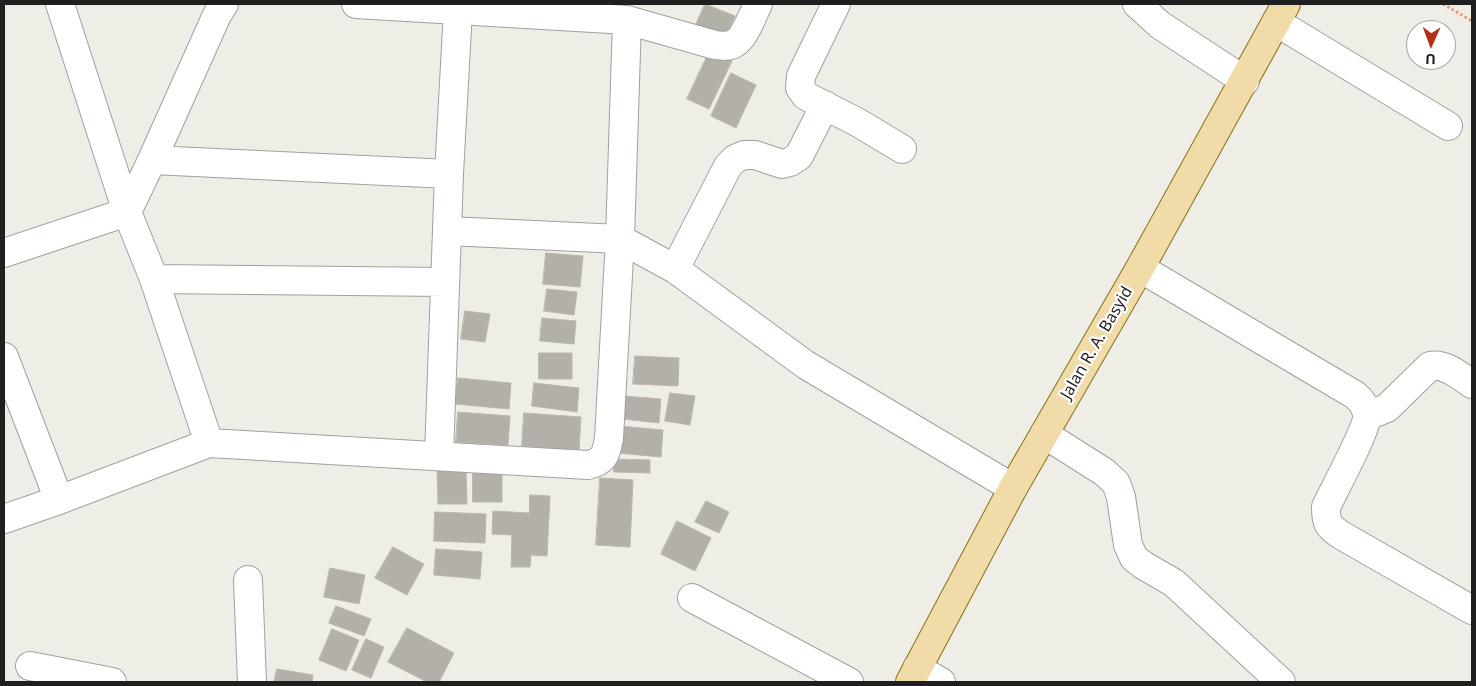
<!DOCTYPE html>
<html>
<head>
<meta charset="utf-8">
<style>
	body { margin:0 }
	#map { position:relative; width:1476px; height:686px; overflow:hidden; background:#eeede6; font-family:"Noto Sans",sans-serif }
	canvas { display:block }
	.frame { position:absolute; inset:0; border:5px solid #1f1f1f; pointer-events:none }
	.north { position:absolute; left:1406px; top:20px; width:50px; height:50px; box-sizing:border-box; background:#fff; border:1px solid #a5a5a5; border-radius:50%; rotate:182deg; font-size:14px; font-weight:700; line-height:20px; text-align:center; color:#1f1f1f }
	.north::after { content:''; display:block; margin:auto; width:18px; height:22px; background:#b52e19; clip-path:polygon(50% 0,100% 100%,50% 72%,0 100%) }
</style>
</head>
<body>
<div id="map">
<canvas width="1476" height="686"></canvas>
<div class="frame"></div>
<div class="north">U</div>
</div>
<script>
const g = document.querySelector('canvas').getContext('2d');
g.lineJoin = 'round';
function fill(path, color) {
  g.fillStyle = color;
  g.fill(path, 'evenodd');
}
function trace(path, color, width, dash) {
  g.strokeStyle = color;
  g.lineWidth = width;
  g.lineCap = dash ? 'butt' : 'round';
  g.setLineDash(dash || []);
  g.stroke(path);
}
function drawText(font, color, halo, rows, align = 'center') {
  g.font = font + ' "Noto Sans",sans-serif';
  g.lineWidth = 4.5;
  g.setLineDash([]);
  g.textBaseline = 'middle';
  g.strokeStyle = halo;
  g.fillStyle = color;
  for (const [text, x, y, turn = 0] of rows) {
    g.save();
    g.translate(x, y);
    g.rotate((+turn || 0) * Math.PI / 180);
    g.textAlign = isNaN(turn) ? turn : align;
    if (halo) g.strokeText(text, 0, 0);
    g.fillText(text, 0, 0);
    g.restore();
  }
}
const building = new Path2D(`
	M705,4L735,16L724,40L695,27Z
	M710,50L732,61L709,109L687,99Z
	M731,73L756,85L736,128L711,116Z
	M546,253L583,256L580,287L543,284Z
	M547,289L577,292L574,315L544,311Z
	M465,311L490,314L485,342L461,339Z
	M542,318L576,321L574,344L540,341Z
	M539,353H572V379H539Z
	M635,356L679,358L678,386L633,384Z
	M458,378L511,383L509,409L455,404Z
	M534,383L579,388L577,412L532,406Z
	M670,393L695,396L690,425L665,421Z
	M624,396L661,399L659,423L622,419Z
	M458,412L510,416L508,445L456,442Z
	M524,413L581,417L579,450L522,446Z
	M620,426L663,430L661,457L618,453Z
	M614,459L650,460V473L614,472Z
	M466,466L467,504H438L437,467Z
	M473,473H502V502H473Z
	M600,478L633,480L630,547L596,545Z
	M530,495L550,496L547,556L531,555L530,567H511L512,535L492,534L493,511L529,513Z
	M706,501L729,512L719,533L695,522Z
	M435,512L486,514L485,543L434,541Z
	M677,521L711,538L695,571L661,554Z
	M393,547L424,564L407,595L375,578Z
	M436,549L482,552L480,579L434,575Z
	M330,568L365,575L359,604L324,597Z
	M336,606L371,619L364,636L329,623Z
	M407,628L454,653L439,682H427L388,662Z
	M332,629L359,640L346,671L319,660Z
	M366,639L384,647L371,678L352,670Z
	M277,669L313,675L312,682H274Z`);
fill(building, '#b3afa9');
trace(building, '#beb6ab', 1);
const minor = new Path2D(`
	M60,4L127,212L154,279L209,443
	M356,4L627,20L620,239L675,269L806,365L1013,488
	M836,4L801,76L800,88L806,96L857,122L902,149
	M1137,4L1160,25L1245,81
	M627,20L715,45C722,46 729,47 735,43C745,37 753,14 758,4
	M1276,22L1448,126
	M152,160L449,174
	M4,253L127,212L152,160L217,15L224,4
	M1140,268L1355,395C1361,400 1366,406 1367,415C1368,427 1333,492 1326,507C1326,524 1328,526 1341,535L1472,610
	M675,269L728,166L735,159L744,155H755L782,164L790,162L799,156L825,105
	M154,279L445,282
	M4,357L59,500
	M1367,416L1387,408L1430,366C1445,363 1460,376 1472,384
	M1044,434L1104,472L1116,483L1121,497L1128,545L1134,558L1143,565L1174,583L1281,682
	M439,456L449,174L458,10
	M4,519L59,500L209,443L588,465C605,461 606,454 609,438L620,239L448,231
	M248,580L252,682
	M692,598L849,682
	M30,666L112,682
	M917,668L941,682`);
const major = new Path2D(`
	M910,682L1013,488L1140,268L1286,4`);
trace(minor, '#a0a0a0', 30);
trace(major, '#877013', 30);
trace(new Path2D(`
	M1443,4L1472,21`), '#e8977d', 3, [2.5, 2.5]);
trace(minor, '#fff', 28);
trace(major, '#f0dba9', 28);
drawText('16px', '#1f1f1f', '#fff', [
	["Jalan R. A. Basyid",1097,343,-60]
]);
</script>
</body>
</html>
